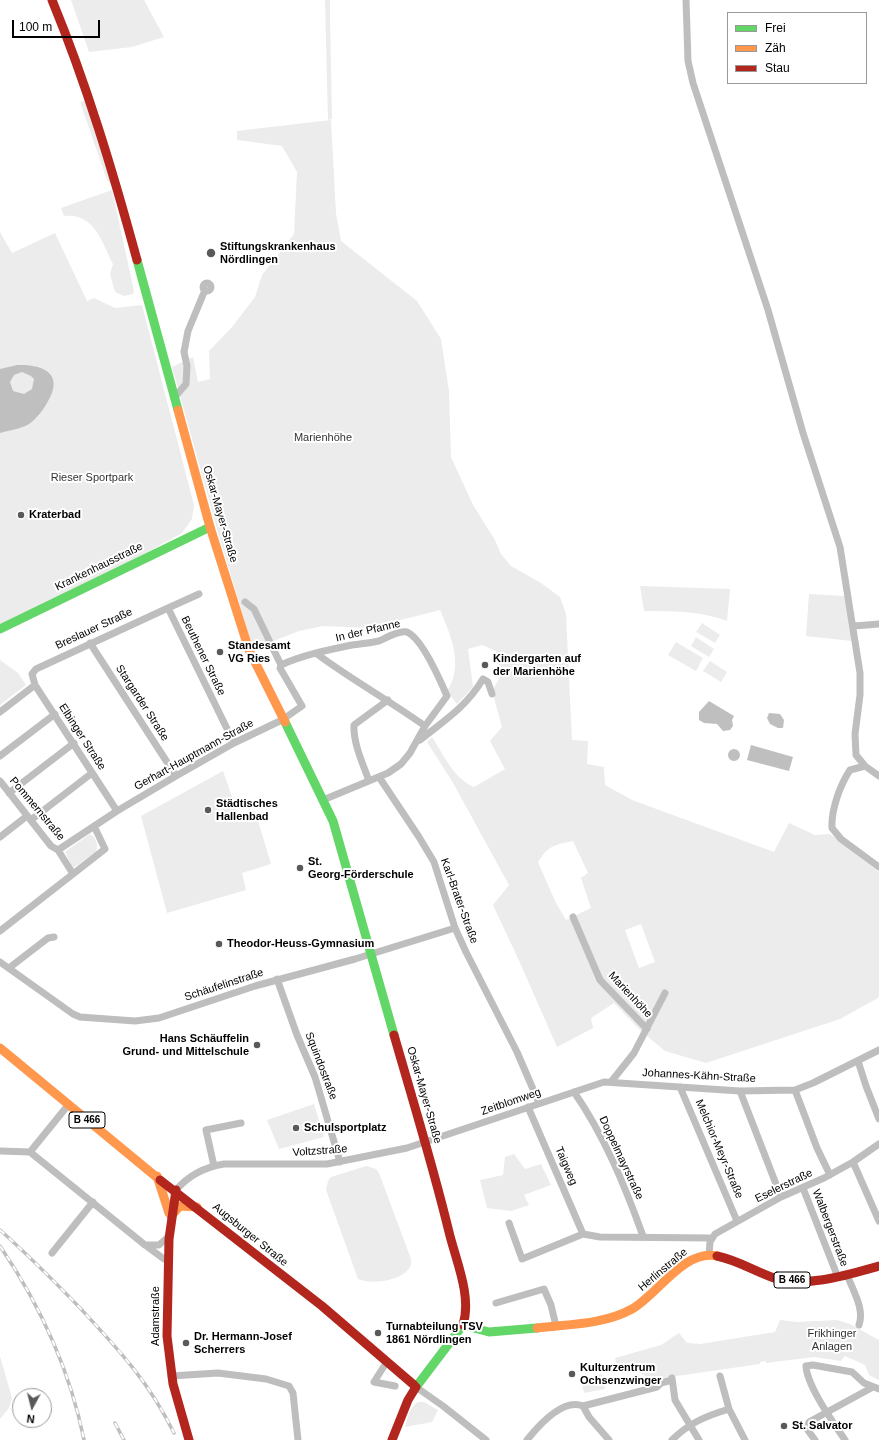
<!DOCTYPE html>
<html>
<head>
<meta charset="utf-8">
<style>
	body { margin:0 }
	#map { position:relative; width:879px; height:1440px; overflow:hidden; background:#fff; font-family:Arial,sans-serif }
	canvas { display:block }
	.legend { position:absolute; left:727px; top:12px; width:140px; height:72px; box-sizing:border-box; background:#fff; border:1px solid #999; margin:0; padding:5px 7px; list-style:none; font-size:12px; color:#000 }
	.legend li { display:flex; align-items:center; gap:8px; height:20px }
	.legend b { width:20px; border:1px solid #999 }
	.north { position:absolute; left:12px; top:1388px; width:40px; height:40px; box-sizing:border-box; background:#fff; border:1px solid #999; border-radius:50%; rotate:187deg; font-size:11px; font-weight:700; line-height:16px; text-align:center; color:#000 }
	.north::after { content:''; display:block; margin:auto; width:14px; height:18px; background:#595959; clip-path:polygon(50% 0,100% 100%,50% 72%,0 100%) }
	.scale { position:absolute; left:12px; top:20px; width:88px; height:18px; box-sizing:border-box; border:2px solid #000; border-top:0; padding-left:5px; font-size:12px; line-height:14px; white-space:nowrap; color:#000; -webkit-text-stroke:3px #fff; paint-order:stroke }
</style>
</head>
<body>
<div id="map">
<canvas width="879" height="1440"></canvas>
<ul class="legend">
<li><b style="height:5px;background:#63d668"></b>Frei</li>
<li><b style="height:5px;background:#ff974d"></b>Zäh</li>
<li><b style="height:5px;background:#b3261e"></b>Stau</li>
</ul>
<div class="north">N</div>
<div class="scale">100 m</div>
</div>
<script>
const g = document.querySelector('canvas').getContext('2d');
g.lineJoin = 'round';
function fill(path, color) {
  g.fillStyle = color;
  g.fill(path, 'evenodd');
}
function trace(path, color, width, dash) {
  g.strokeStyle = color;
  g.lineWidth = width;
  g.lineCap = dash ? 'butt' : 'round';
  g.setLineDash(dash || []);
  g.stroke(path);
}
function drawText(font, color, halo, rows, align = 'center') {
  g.font = font + ' Arial,sans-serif';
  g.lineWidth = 4;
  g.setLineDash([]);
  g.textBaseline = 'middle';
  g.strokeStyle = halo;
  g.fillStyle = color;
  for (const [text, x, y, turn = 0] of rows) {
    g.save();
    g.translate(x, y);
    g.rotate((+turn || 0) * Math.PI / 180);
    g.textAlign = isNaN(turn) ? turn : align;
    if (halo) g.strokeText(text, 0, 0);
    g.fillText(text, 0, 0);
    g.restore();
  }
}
fill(new Path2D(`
	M71,0H144L164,37L132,47L89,52Z
	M325,0H330V16L332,119L328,120Z
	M85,100L87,101L112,185L107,180L81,105V102Z
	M331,120L336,213L341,241L417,301L441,339L449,391L451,457L473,505L495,540L501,554L511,566L541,583L560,597L566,614L572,740L588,741L587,764L604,767L605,785L632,800L774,852L789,823L815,835L830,834L879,872V997L876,999L840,1019L706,1063L665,1051L641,1031L614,1003L591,1018L593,1028L557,1047L521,965L493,905L509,885L452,781L427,742L432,737C444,755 453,778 474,787L505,769L490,741L502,727L492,691L501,675L496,651L482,645L468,649L473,687L457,704L447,691C464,665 451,636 440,610L369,628L323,626L299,631L253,649L218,532L172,367L193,357L198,382L210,379L209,351L232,327L255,297L262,275L294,234L297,172L282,146L237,140V131ZM573,841L588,873L581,878L591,908L566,920L555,901L538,862C549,845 554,845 573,841ZM641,924L655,962L639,968L625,930Z
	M112,190L134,291L133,294L124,296L115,292L110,274L113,264C102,242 94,212 64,216L61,208Z
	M0,232L12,253L55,233L87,301L94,298L115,308L142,305L194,505L192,519L182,533L0,634Z
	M640,586L730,589L727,621C702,611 671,611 644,611Z
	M809,594L845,596L852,641L806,636Z
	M702,623L720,635L715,643L696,632Z
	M696,637L714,649L709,657L691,646Z
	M676,642L703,658L696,671L668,655Z
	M0,660L18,673L26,685L0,705Z
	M710,661L727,672L721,682L703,671Z
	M223,771L238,814L255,811L271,864L242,873L246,890L167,913L141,816Z
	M90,834C96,838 99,845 96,852L73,868L65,852Z
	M314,1104L324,1137L279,1149L267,1120Z
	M514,1154L525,1169L541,1164L551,1185L524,1195L529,1205L511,1211L487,1208L480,1180L503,1175L505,1157Z
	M366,1166L376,1169L379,1173L411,1259V1265C404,1281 373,1285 358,1279L326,1190L328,1181L331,1177Z
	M780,1320L797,1322L837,1320L850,1324L879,1340V1380L869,1375L865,1365L845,1356L841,1361L814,1357L766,1363V1361L760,1362V1364L649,1380C642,1370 632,1371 621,1373L617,1367L615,1358L661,1345L679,1333L687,1343L700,1344L775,1332Z
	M0,1356L12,1398L9,1408L0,1419Z
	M602,1374L605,1389L584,1393L581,1378Z
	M418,1402H424L438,1410L432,1422L405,1427C408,1418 409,1407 418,1402Z`), '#ececec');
fill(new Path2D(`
	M17,365C44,364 65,374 47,403C43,410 37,418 29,424C21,429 10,430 0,433V369ZM22,372L31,376L34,379L32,389L24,394L13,391L10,382L14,375Z
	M709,701L734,716L732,720L733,726L730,730L723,731L717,724L704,723L699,720V712Z
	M769,713L780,714L784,720L783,728H778L770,724L767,718Z
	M751,745L793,757L789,771L747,760Z
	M728 755a6 6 0 1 1 12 0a6 6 0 1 1-12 0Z`), '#bfbfbf');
trace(new Path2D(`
	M686,0L688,61L693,83L768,310L803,433L840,547L860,673V695L855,734L856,755L865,766L879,776
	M203 287a4 4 0 1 1 8 0a4 4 0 1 1-8 0Z
	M174,398L186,384L187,366L184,352L188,331L205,290
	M199,594L168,608L234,743
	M245,602L254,609L281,665
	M854,626L879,624
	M90,643L176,776
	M317,654C352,680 390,701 425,726
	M0,712L35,685
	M420,740C445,720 466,707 483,679L488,682L492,694
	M0,756L55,714
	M865,766L850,770C840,785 831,810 832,828L841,839L879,867
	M379,777L419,837L434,862L455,928L466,952L517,1052L539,1103
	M0,781L51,846L58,850
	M369,781C363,764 353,743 354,725L388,700
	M9,793L74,743
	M117,811L35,685L32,674L36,669L168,608
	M31,820L92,773
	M0,837L27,816
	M73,874L58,850L117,811L176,776L234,743L282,720L302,706L280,668L281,665C303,655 328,650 352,645C360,644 370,643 379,641C386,638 399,630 407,632C422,638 441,682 447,696L425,726L410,753L401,764L388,773L323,800
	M573,917L600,980L647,1029
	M0,931L105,849L94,826
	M0,962L73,1014L80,1017L135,1021L159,1018L255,986L355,959L455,928
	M9,968L48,938L54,937
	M277,979L297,1035L315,1077L340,1162
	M858,1061L866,1086L879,1119
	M611,1082L634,1053L665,993
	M680,1087L737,1221
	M795,1090L817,1148L830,1175
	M740,1091L781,1197
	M574,1092C604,1135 625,1186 643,1236
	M528,1107L583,1234L600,1237L712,1238
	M0,1151L30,1152L145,1245L164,1259L169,1260
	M30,1152L69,1104
	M853,1162L879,1221
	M214,1166L206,1130L241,1123
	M803,1188L837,1275
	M176,1190C189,1175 205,1167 224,1164H327L407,1148L604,1082L740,1091L795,1090L813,1083L879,1050
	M509,1223L522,1259L583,1234
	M145,1245H159L169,1236
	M52,1253L93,1202
	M709,1254L710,1242L715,1234L781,1197L824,1178L853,1162L879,1144
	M847,1274C852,1290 865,1308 859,1325
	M496,1303L544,1289L551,1305L556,1326
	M386,1363L374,1382L395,1386
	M171,1376L218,1373L266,1379L289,1386L293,1393L298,1440
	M720,1376L729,1409L745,1440
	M672,1378L675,1400L699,1440
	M416,1387L443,1406L486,1440
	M583,1406L589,1417L609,1440
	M527,1440C539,1425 563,1398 583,1406L657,1387L661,1383L672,1380
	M672,1440C689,1423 706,1416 729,1409
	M815,1440L807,1429L809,1422L873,1387
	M845,1440C833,1422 807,1386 806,1366L813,1365L852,1372L864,1383L879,1389`), '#bebebe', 7);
trace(new Path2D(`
	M137,260L178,410
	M0,629L210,527
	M285,722L333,821L394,1035
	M414,1385L416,1387L463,1325L489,1332L537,1328`), '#63d668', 9);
trace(new Path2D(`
	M178,410L210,527L249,650L285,722
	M0,1048L160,1180
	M157,1176L169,1213
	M171,1216L180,1206L197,1207
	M537,1328C568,1324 603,1325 632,1309C658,1294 684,1249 717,1256`), '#ff974d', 9);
trace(new Path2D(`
	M52,0C87,85 113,172 137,260
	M394,1035C413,1101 433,1166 449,1232C456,1261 472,1296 463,1325
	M160,1180L322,1306L414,1385
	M176,1190L169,1239L167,1336L173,1384L189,1440
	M717,1256C737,1260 754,1271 774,1278C806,1288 847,1275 879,1266
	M392,1440L408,1400L416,1387`), '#b3261e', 9);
const rail = new Path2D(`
	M0,1230C28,1255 55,1282 81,1309C119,1350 149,1382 174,1433
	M0,1246C40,1305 70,1370 84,1440
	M115,1423L124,1440`);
trace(rail, '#bebebe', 3.5);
trace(rail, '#fff', 2, [6]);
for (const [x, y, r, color] of [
	[211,253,5,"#595959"],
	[21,515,4,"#595959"],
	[220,652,4,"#595959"],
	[485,665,4,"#595959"],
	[208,810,4,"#595959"],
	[300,868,4,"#595959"],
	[219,944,4,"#595959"],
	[257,1045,4,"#595959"],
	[296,1128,4,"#595959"],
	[378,1333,4,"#595959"],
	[186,1343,4,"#595959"],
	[572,1374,4,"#595959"],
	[784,1426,4,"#595959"]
]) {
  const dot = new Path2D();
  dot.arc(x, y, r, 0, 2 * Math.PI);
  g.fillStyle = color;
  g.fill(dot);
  trace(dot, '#fff', 1.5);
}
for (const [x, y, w] of [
	[87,1120,36],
	[792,1280,36]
]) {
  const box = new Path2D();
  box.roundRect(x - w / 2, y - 8, w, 16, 3);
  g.fillStyle = '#fff';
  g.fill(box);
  trace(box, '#000', 1);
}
drawText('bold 10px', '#000', null, [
	["B 466",87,1120],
	["B 466",792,1280]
]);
drawText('bold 11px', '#000', '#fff', [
	["Stiftungskrankenhaus",220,247],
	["Nördlingen",220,260],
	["Kraterbad",29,515],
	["Standesamt",228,646],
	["VG Ries",228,659],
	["Kindergarten auf",493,659],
	["der Marienhöhe",493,672],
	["Städtisches",216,804],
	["Hallenbad",216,817],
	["St.",308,862],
	["Georg-Förderschule",308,875],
	["Theodor-Heuss-Gymnasium",227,944],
	["Hans Schäuffelin",249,1039,"right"],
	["Grund- und Mittelschule",249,1052,"right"],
	["Schulsportplatz",304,1128],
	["Turnabteilung TSV",386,1327],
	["1861 Nördlingen",386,1340],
	["Dr. Hermann-Josef",194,1337],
	["Scherrers",194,1350],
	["Kulturzentrum",580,1368],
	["Ochsenzwinger",580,1381],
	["St. Salvator",792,1426]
], 'left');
drawText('11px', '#333', '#fff', [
	["Marienhöhe",323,438],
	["Rieser Sportpark",92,478],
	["Frikhinger",832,1334],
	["Anlagen",832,1347]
]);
drawText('11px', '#000', '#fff', [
	["Oskar-Mayer-Straße",220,514,74],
	["Krankenhausstraße",99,567,-26],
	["Breslauer Straße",94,629,-25],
	["In der Pfanne",368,631,-13],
	["Beuthener Straße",203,656,64],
	["Stargarder Straße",142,703,57],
	["Elbinger Straße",82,737,57],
	["Gerhart-Hauptmann-Straße",194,755,-29],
	["Pommernstraße",37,809,50],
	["Karl-Brater-Straße",459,901,70],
	["Schäufelinstraße",224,985,-18],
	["Marienhöhe",630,995,47],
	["Squindostraße",321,1066,69],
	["Johannes-Kähn-Straße",699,1076,3],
	["Oskar-Mayer-Straße",424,1095,74],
	["Zeitblomweg",511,1102,-19],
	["Melchior-Meyr-Straße",719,1149,67],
	["Voltzstraße",320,1151,-4],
	["Doppelmayrstraße",621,1158,65],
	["Taigweg",566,1166,67],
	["Eselerstraße",784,1186,-26],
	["Walbergerstraße",830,1228,69],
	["Augsburger Straße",250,1235,39],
	["Herlinstraße",663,1270,-40],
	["Adamstraße",156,1316,-90]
]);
</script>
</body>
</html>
